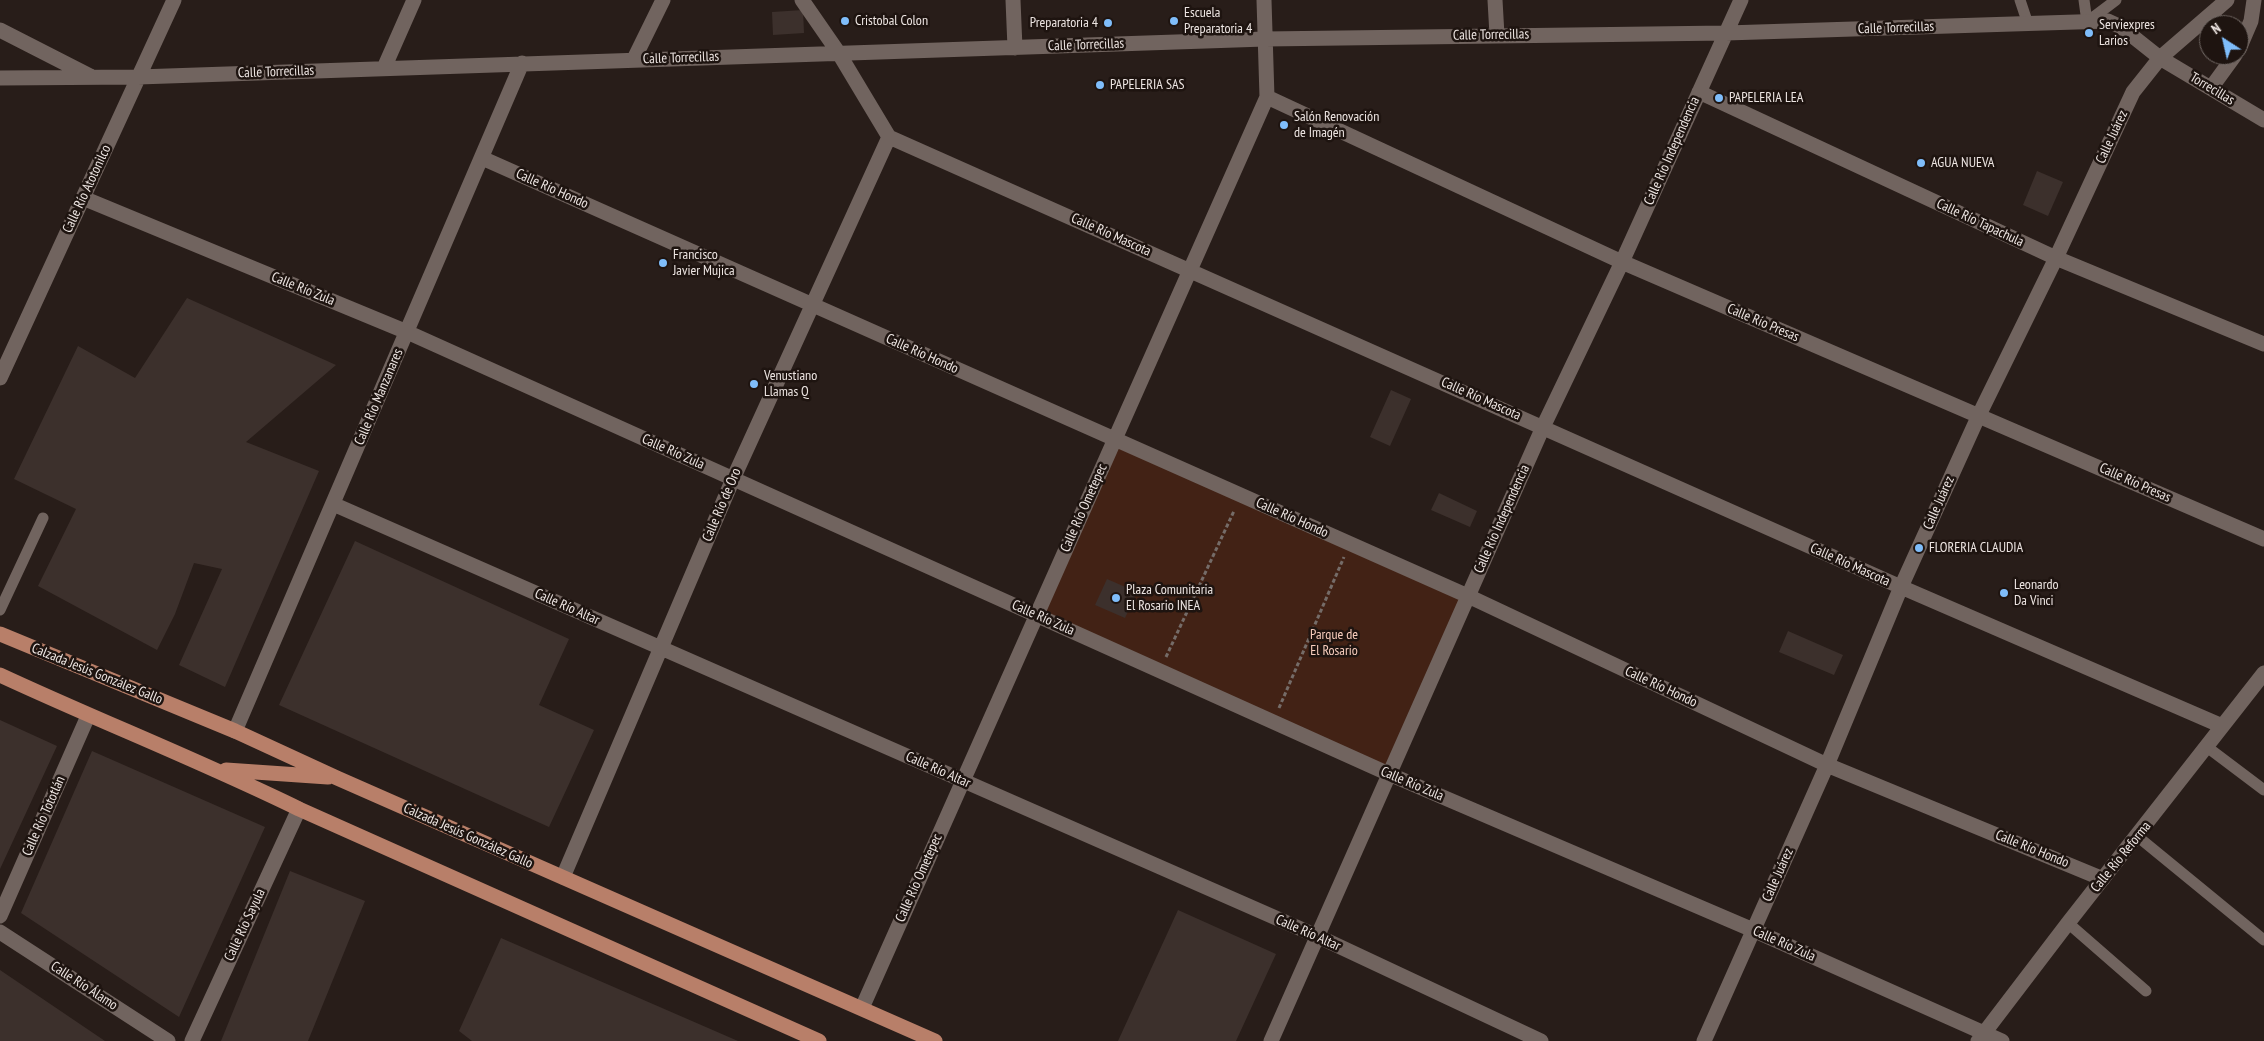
<!DOCTYPE html>
<html>
<head>
<meta charset="utf-8">
<style>
	body { margin:0 }
	#map { position:relative; width:2264px; height:1041px; overflow:hidden; background:#281d19; font-family:"PT Sans Narrow",sans-serif }
	canvas { display:block }
	.north { position:absolute; left:2199px; top:15px; width:50px; height:50px; box-sizing:border-box; background:#1e1410; border:1px solid #716864; border-radius:50%; rotate:325deg; font-size:14px; font-weight:700; line-height:20px; text-align:center; color:#ede5e2 }
	.north::after { content:''; display:block; margin:auto; width:18px; height:22px; background:#7fbdfa; clip-path:polygon(50% 0,100% 100%,50% 72%,0 100%) }
</style>
</head>
<body>
<div id="map">
<canvas width="2264" height="1041"></canvas>
<div class="north">N</div>
</div>
<script>
const g = document.querySelector('canvas').getContext('2d');
g.lineJoin = 'round';
function fill(path, color) {
  g.fillStyle = color;
  g.fill(path, 'evenodd');
}
function trace(path, color, width, dash) {
  g.strokeStyle = color;
  g.lineWidth = width;
  g.lineCap = dash ? 'butt' : 'round';
  g.setLineDash(dash || []);
  g.stroke(path);
}
function drawText(font, color, halo, rows, align = 'center') {
  g.font = font + ' "PT Sans Narrow",sans-serif';
  g.lineWidth = 5;
  g.setLineDash([]);
  g.textBaseline = 'middle';
  g.strokeStyle = halo;
  g.fillStyle = color;
  for (const [text, x, y, turn = 0] of rows) {
    g.save();
    g.translate(x, y);
    g.rotate((+turn || 0) * Math.PI / 180);
    g.textAlign = isNaN(turn) ? turn : align;
    if (halo) g.strokeText(text, 0, 0);
    g.fillText(text, 0, 0);
    g.restore();
  }
}
fill(new Path2D(`
	M1117,446L1460,599L1386,767L1044,612Z`), '#422215');
fill(new Path2D(`
	M803,10L804,33L773,35L772,12Z
	M2037,171L2063,182L2048,216L2023,205Z
	M187,298L336,365L246,442L319,471L225,687L179,665L222,569L194,563L175,614L157,650L38,586L76,509L14,479L78,346L135,378Z
	M1391,390L1411,399L1390,446L1370,437Z
	M1439,493L1477,511L1470,527L1431,510Z
	M355,541L569,639L539,705L594,730L549,827L279,705Z
	M1107,579L1137,592L1125,618L1095,605Z
	M1788,631L1843,655L1834,675L1779,652Z
	M0,720L57,746L0,869Z
	M92,751L265,827L179,1017L21,913Z
	M290,871L365,901L308,1041H221Z
	M1178,910L1276,954L1236,1041H1118Z
	M501,938L738,1041H472L459,1031Z
	M0,970L105,1041H0Z`), '#3c302c');
trace(new Path2D(`
	M1166,657L1234,511
	M1279,708L1344,557`), '#756c68', 3, [4, 2.5]);
trace(new Path2D(`
	M2020,0L2028,24
	M2084,0L2087,22L2116,0
	M0,610L43,518
	M2207,747L2264,790
	M2137,836L2264,940
	M2068,923L2146,991`), '#71645f', 11);
trace(new Path2D(`
	M802,0L838,52L889,137L1901,587L2222,726
	M1013,0L1015,48
	M1495,0L1497,35
	M0,30L90,76
	M2239,49L2251,21L2254,0
	M634,59L663,0
	M384,68L414,0
	M0,78L138,77L1265,39L1726,33L2108,21L2121,27L2160,58L2264,120
	M2211,88L2235,55
	M1699,92L2056,258L2264,344
	M1267,97L1622,262L2264,539
	M482,158L1468,596L1827,765L2103,879
	M83,198L407,332L1389,774L1753,930L2002,1041
	M0,378L174,0
	M333,504L1317,936L1541,1041
	M235,731L522,63
	M563,877L733,479L889,137
	M0,916L88,716
	M0,932L168,1041
	M862,1008L1267,97L1264,0
	M192,1041L299,809
	M1271,1041L1543,427L1622,262L1741,0
	M1704,1041L1827,765L1901,587L1979,415L2056,258L2133,92L2160,58L2227,0
	M1978,1041L2068,923L2264,673`), '#71645f', 15);
trace(new Path2D(`
	M0,634L235,731L337,778L935,1041
	M0,675C99,721 201,761 299,809L819,1041
	M226,770L328,777`), '#b87f69', 15);
for (const [x, y, r, color] of [
	[845,21,5,"#7fbdfa"],
	[1174,21,5,"#7fbdfa"],
	[1108,23,5,"#7fbdfa"],
	[2089,33,5,"#7fbdfa"],
	[1100,85,5,"#7fbdfa"],
	[1719,98,5,"#7fbdfa"],
	[1284,125,5,"#7fbdfa"],
	[1921,163,5,"#7fbdfa"],
	[663,263,5,"#7fbdfa"],
	[754,384,5,"#7fbdfa"],
	[1919,548,5,"#7fbdfa"],
	[2004,593,5,"#7fbdfa"],
	[1116,598,5,"#7fbdfa"]
]) {
  const dot = new Path2D();
  dot.arc(x, y, r, 0, 2 * Math.PI);
  g.fillStyle = color;
  g.fill(dot);
  trace(dot, '#1e1410', 2);
}
drawText('14px', '#ede5e2', '#1e1410', [
	["Escuela",1184,13],
	["Preparatoria 4",1184,29],
	["Cristobal Colon",855,21],
	["Preparatoria 4",1098,23,"right"],
	["Serviexpres",2099,25],
	["Larios",2099,41],
	["PAPELERIA SAS",1110,85],
	["PAPELERIA LEA",1729,98],
	["Salón Renovación",1294,117],
	["de Imagén",1294,133],
	["AGUA NUEVA",1931,163],
	["Francisco",673,255],
	["Javier Mujica",673,271],
	["Venustiano",764,376],
	["Llamas Q",764,392],
	["FLORERIA CLAUDIA",1929,548],
	["Leonardo",2014,585],
	["Da Vinci",2014,601],
	["Plaza Comunitaria",1126,590],
	["El Rosario INEA",1126,606]
], 'left');
drawText('14px', '#ede5e2', '#1e1410', [
	["Calle Torrecillas",1896,28,-2],
	["Calle Torrecillas",1491,35,-1],
	["Calle Torrecillas",1086,45,-2],
	["Calle Torrecillas",681,58,-2],
	["Calle Torrecillas",276,72,-2],
	["Torrecillas",2212,89,31],
	["Calle Juárez",2112,137,-65],
	["Calle Río Independencia",1672,151,-66],
	["Calle Río Atotonilco",87,189,-65],
	["Calle Río Hondo",552,189,24],
	["Calle Río Tapachula",1980,223,25],
	["Calle Río Mascota",1111,235,24],
	["Calle Río Zula",303,289,22],
	["Calle Río Presas",1763,323,23],
	["Calle Río Hondo",922,354,24],
	["Calle Río Manzanares",379,397,-67],
	["Calle Río Mascota",1481,399,24],
	["Calle Río Zula",673,452,24],
	["Calle Río Presas",2135,483,24],
	["Calle Juárez",1939,503,-66],
	["Calle Río de Oro",722,505,-67],
	["Calle Río Ometepec",1084,508,-66],
	["Calle Río Hondo",1292,518,24],
	["Calle Río Independencia",1502,519,-66],
	["Calle Río Mascota",1850,565,24],
	["Calle Río Altar",567,607,24],
	["Calle Río Zula",1043,618,24],
	["Calzada Jesús González Gallo",97,674,22],
	["Calle Río Hondo",1661,687,25],
	["Calle Río Altar",938,770,24],
	["Calle Río Zula",1412,784,23],
	["Calle Río Tototlán",44,816,-66],
	["Calzada Jesús González Gallo",468,836,24],
	["Calle Río Hondo",2032,849,22],
	["Calle Río Reforma",2121,857,-51],
	["Calle Juárez",1778,875,-66],
	["Calle Río Ometepec",919,878,-66],
	["Calle Río Sayula",245,925,-65],
	["Calle Río Altar",1308,933,24],
	["Calle Río Zula",1784,944,24],
	["Calle Río Álamo",84,986,33]
]);
drawText('14px', '#f7cdbd', '#1e1410', [
	["Parque de",1334,635],
	["El Rosario",1334,651]
]);
</script>
</body>
</html>
